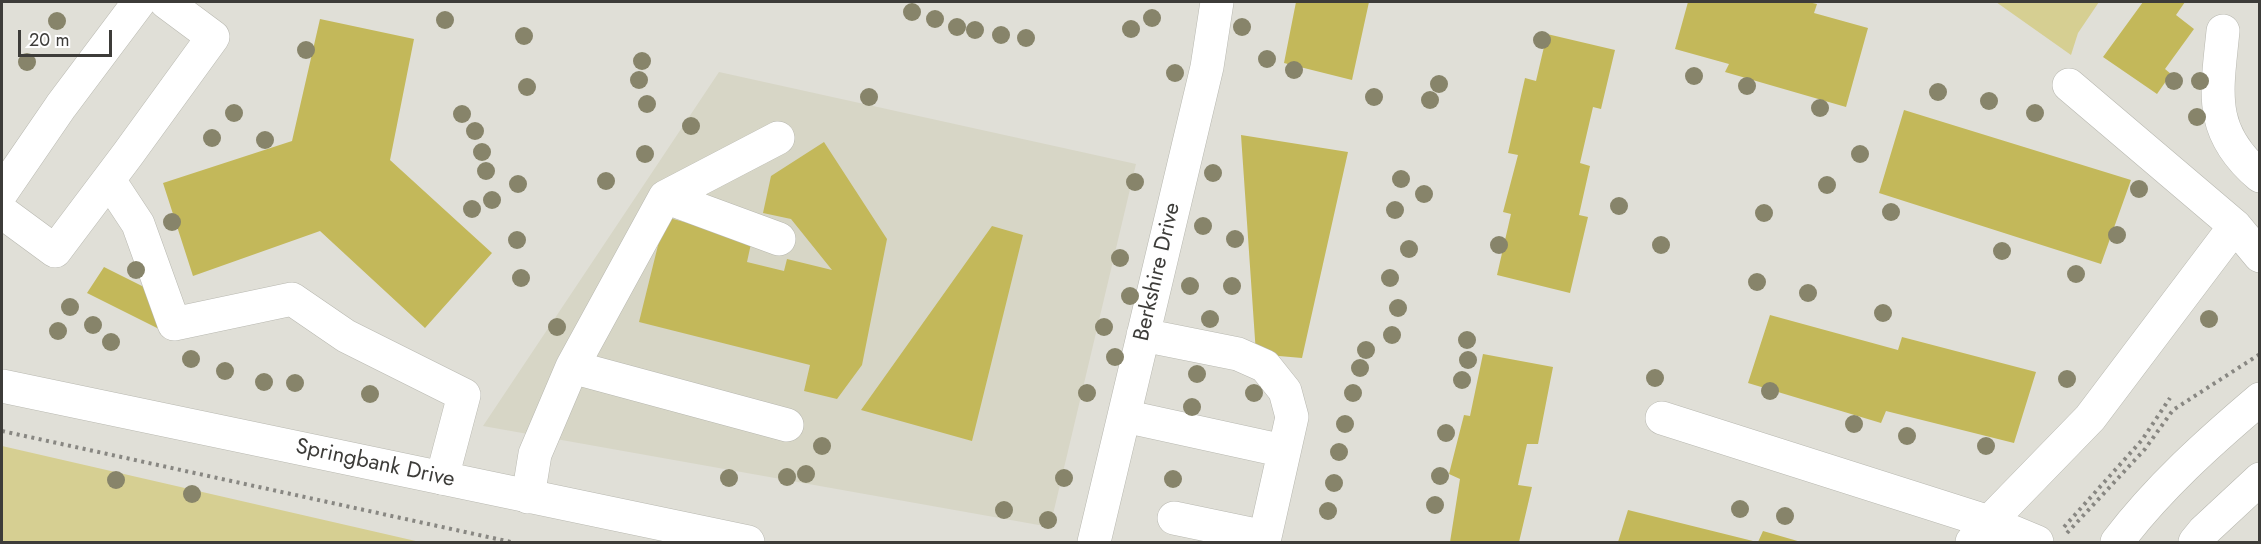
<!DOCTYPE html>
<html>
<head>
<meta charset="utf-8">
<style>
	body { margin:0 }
	#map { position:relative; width:2261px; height:544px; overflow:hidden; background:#e0dfd7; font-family:Jost,sans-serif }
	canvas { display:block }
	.frame { position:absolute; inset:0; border:3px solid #3d3c39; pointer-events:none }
	.scale { position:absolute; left:18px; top:30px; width:94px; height:27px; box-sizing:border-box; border:3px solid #3d3c39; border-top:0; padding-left:8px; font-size:18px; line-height:21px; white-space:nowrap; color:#3d3c39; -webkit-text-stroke:4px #fff; paint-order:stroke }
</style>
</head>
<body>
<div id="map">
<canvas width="2261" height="544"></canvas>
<div class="frame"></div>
<div class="scale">20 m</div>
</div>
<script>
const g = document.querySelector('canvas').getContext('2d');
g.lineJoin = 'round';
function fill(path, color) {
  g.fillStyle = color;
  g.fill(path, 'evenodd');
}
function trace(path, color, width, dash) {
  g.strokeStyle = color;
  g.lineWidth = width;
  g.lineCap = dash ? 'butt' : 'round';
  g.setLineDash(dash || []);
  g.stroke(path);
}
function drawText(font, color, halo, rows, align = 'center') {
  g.font = font + ' Jost,sans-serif';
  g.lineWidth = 6;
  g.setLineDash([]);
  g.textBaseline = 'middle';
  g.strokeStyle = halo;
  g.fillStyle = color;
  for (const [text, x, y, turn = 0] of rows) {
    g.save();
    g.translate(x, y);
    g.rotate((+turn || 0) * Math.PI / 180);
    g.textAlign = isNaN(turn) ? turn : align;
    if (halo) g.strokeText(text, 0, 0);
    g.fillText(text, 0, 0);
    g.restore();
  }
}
fill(new Path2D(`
	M719,72L1136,164L1050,527L483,426Z`), '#d7d6c6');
fill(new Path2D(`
	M1996,2H2099L2078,33L2071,55Z
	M2,446L420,542H2Z`), '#d6cf92');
fill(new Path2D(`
	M1296,2H1369L1352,80L1284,63Z
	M1688,2H1808L1817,4L1814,13L1868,28L1846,107L1725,72L1729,64L1675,49Z
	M2143,2H2185L2176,15L2194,29L2165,69L2171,74L2157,94L2103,57Z
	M320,19L414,39L390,160L492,253L425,328L320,231L193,276L163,183L292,141Z
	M1547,34L1615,50L1601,109L1593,107L1580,163L1590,166L1579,215L1588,217L1570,293L1497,275L1511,214L1503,212L1518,155L1508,153L1525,78L1536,81Z
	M1904,110L2131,180L2101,264L1879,193Z
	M1241,135L1348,152L1302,358L1256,354Z
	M824,142L887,239L862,365L837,399L804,391L810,365L639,322L665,217L752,239L747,262L784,271L787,259L832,270L791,219L763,213L771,176Z
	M992,226L1023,235L972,441L861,410Z
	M104,267L156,293L163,331L87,293Z
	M1770,315L1898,350L1902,337L2036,372L2014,443L1886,411L1881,423L1748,383Z
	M1483,354L1553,367L1538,444H1527L1518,485L1532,487L1519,542H1450L1460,479L1449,474L1464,415L1470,416Z
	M1628,510L1757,542H1618Z
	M1763,531L1801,542H1758Z`), '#c3b85a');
const minor = new Path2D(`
	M2223,31C2217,92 2207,131 2260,176
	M2069,85L2235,226L2260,256
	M109,180L138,224L174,324L292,299L346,336L464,395L442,478
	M2,192L61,106L139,2
	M665,197L779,239
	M2,212L55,251L128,154L213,37L166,2
	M1143,335L1238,354L1265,366L1285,391L1292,417L1265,537L1174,518
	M572,367L665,197L778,138
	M1124,416L1284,451
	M1662,418L1989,522L2037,542
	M528,497L535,454L572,367L787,425
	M1094,542L1207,67L1217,2
	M1972,542L1989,522L2090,418L2235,226`);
const major = new Path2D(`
	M2,386L748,542
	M2117,542C2158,488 2208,443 2260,399
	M2195,542L2204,531L2260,479`);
trace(minor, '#b8b8b0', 34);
trace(major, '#b8b8b0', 34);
trace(new Path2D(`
	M2,431L511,542
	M2064,527L2142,440L2170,398
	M2067,533L2145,449L2173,410L2260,354`), '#888782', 4, [3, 4.5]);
trace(minor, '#fff', 33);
trace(major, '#fff', 33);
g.fillStyle = '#87846a';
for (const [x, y] of [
	[912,12],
	[1152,18],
	[935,19],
	[445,20],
	[57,21],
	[957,27],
	[1242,27],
	[1131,29],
	[975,30],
	[1001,35],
	[524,36],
	[1026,38],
	[1542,40],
	[306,50],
	[1267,59],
	[642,61],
	[27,62],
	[1294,70],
	[1175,73],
	[1694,76],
	[639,80],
	[2174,81],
	[2200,81],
	[1439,84],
	[1747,86],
	[527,87],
	[1938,92],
	[869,97],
	[1374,97],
	[1430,100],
	[1989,101],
	[647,104],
	[1820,108],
	[234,113],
	[2035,113],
	[462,114],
	[2197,117],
	[691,126],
	[475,131],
	[212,138],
	[265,140],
	[482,152],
	[645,154],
	[1860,154],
	[486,171],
	[1213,173],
	[1401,179],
	[606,181],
	[1135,182],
	[518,184],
	[1827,185],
	[2139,189],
	[1424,194],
	[492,200],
	[1619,206],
	[472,209],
	[1395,210],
	[1891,212],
	[1764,213],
	[172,222],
	[1203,226],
	[2117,235],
	[1235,239],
	[517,240],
	[1499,245],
	[1661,245],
	[1409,249],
	[2002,251],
	[1120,258],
	[136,270],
	[2076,274],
	[521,278],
	[1390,278],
	[1757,282],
	[1190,286],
	[1232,286],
	[1808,293],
	[1130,296],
	[70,307],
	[1398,308],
	[1883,313],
	[1210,319],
	[2209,319],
	[93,325],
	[557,327],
	[1104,327],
	[58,331],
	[1392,335],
	[1467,340],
	[111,342],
	[1366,350],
	[1115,357],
	[191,359],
	[1468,360],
	[1360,368],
	[225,371],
	[1197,374],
	[1655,378],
	[2067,379],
	[1462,380],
	[264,382],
	[295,383],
	[1770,391],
	[1087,393],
	[1254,393],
	[1353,393],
	[370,394],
	[1192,407],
	[1345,424],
	[1854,424],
	[1446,433],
	[1907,436],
	[822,446],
	[1986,446],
	[1339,452],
	[806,474],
	[1440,476],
	[787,477],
	[729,478],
	[1064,478],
	[1173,479],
	[116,480],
	[1334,483],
	[192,494],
	[1435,505],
	[1740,509],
	[1004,510],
	[1328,511],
	[1785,516],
	[1048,520]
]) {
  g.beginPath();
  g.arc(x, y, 9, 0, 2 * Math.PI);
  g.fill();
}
drawText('22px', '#3d3c39', '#fff', [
	["Berkshire Drive",1158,272,-77],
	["Springbank Drive",375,464,12]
]);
</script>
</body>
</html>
